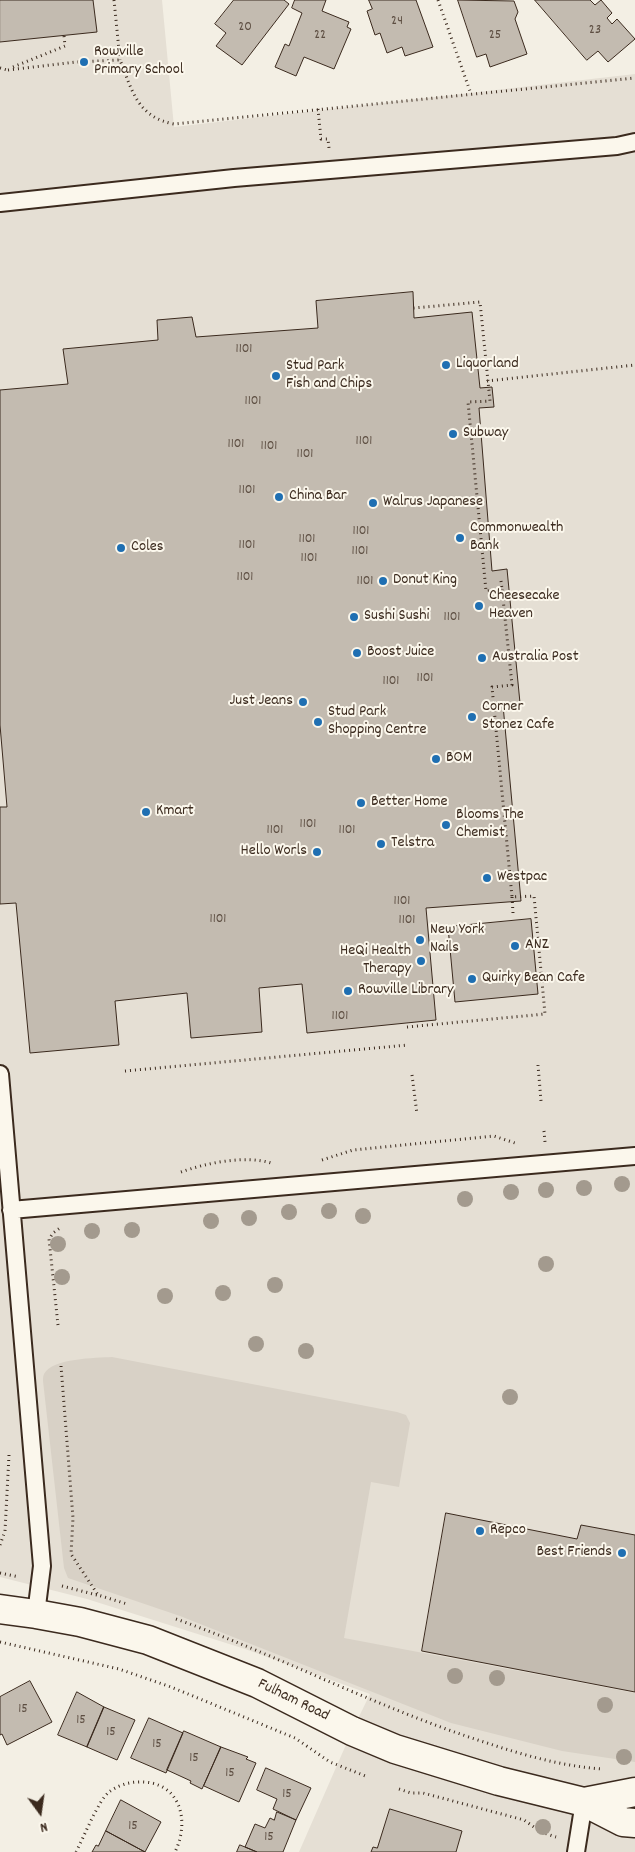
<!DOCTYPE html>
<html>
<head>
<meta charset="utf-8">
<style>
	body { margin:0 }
	#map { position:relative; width:635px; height:1852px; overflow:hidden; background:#f3efe4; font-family:Dekko,sans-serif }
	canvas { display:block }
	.north { position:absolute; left:15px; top:1787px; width:50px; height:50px; -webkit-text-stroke:4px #fbf7ec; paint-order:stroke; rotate:166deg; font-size:14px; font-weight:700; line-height:20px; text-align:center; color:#3b2a1e }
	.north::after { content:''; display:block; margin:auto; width:18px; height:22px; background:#3b2a1e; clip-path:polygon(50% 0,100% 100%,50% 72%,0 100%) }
</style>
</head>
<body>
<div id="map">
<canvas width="635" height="1852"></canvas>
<div class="north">N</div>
</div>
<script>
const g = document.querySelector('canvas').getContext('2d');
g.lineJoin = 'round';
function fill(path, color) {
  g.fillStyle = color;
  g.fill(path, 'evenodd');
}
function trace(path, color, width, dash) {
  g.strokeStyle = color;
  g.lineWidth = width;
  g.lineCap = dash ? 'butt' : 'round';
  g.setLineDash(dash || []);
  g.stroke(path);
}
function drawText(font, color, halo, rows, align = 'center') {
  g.font = font + ' Dekko,sans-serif';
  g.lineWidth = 4;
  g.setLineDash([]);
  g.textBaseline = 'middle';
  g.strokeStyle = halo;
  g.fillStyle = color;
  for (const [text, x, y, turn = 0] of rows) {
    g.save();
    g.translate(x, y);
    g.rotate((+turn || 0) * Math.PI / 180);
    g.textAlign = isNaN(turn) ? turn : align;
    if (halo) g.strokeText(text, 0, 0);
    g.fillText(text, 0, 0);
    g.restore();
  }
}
fill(new Path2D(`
	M0,0H162L174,127L635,74V1852H299L352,1731L370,1694L245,1649L87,1599L0,1577Z`), '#e5dfd4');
fill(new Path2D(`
	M112,1357L397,1412L406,1415L410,1423L399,1487L371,1482L344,1638L635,1693V1762L562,1751L451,1723L180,1616L68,1578L64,1568L43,1381C43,1379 43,1376 44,1374C52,1358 96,1358 112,1357Z`), '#d8d1c6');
const building = new Path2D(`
	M0,0H93L97,32L0,42Z
	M234,0H284L289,4L242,65L216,46L226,33L215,24Z
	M295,0H326L322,11L349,22L347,27L351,29L334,69L304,57L296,76L275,67L285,44L289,46L302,13L292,8Z
	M369,0H416L433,47L405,56L402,47L387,53L380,33L375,35L367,11L372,9Z
	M458,0L514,1L518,12L515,19L527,54L490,67L486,54L477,57Z
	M535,0H590L595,5L601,0L612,13L607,18L612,24L617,19L635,39L608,62L598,51L587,60Z
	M413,292L414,318L472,312L480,388L492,387L494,407L479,408L492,571L507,569L520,703L503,705L521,901L426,908L436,1020L307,1033L302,984L259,988L262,1032L191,1038L187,993L115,1001L119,1045L30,1053L16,903L0,904V807H7L0,725V390L68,384L63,349L158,340L157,320L192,317L196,337L318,328L316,301Z
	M531,919L538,994L455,1002L448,927Z
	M446,1513L577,1539L581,1525L635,1535V1692L422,1651Z
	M30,1681L52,1722L7,1745L2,1734L0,1735V1697Z
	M77,1692L104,1707L87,1747L58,1735Z
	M104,1707L135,1720L117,1760L87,1747Z
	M149,1718L183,1733L166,1773L131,1758Z
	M184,1731L221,1747L202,1789L190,1783L191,1781L167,1770Z
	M221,1747L248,1757L246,1759L256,1763L239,1802L204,1786Z
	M266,1768L311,1788L296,1820L273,1809L277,1799L257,1790Z
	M121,1800L161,1822L145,1852L106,1831Z
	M390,1809L462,1831L456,1852H371L373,1847L377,1848Z
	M277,1812L296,1820L283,1852H257L245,1847L255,1824L265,1828L270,1818L274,1820Z
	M106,1831L145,1852H92L96,1845L98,1846Z
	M240,1845L245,1847L257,1852H237Z`);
fill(building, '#c3bbb0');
trace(building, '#3b2a1e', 1);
const service = new Path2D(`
	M0,203L234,178L617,146L635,142
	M0,1074L42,1566L36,1614
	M11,1210L635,1156
	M576,1852L584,1802`);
const minor = new Path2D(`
	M0,1609L36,1614L80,1622L148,1640L257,1683L352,1731L395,1749L499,1781L584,1802L623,1822L635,1823
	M584,1802L635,1792`);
trace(service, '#3b2a1e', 20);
trace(minor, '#3b2a1e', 31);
trace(new Path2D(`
	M114,0L120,60
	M438,0L471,94
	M13,67L65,46L64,36
	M0,68L7,70
	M8,70L76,62L120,60C132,90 137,117 174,124L635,78
	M318,109L321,139H328L329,148
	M487,381L635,365
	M501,581L502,589
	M512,897L513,913
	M407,1027L545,1014L534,896L512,897L492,687L512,685L502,589L486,591L468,402L490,401L480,302L414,308
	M538,1065L541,1101
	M125,1071L408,1045
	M412,1075L417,1114
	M544,1131L545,1142
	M322,1160L353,1150L494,1136L515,1143
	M181,1172C206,1163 245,1155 271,1163
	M58,1325L49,1239L53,1233L60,1228
	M61,1366L73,1518L71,1554L98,1595L127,1604
	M0,1545L5,1531L9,1455
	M0,1573L19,1577
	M62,1586L97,1595
	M176,1619C280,1656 378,1708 484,1742C523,1755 561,1766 602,1769
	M0,1642L119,1669L171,1687L295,1738L330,1762L368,1777
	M399,1789L411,1793H423L524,1820L541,1832L556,1837
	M76,1852C84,1837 98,1801 109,1792C117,1786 128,1782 138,1782C179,1780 191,1819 175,1852`), '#3b2a1e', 3, [1, 4]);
trace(service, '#fbf7ec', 16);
trace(minor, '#fbf7ec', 28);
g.fillStyle = '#a39a8e';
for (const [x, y] of [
	[622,1184],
	[584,1188],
	[546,1190],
	[511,1192],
	[465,1199],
	[329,1211],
	[289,1212],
	[363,1216],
	[249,1218],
	[211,1221],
	[132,1230],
	[92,1231],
	[58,1244],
	[546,1264],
	[62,1277],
	[275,1285],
	[223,1293],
	[165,1296],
	[256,1344],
	[306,1351],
	[510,1397],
	[455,1676],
	[497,1678],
	[605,1705],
	[624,1757],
	[543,1827]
]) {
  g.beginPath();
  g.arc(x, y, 8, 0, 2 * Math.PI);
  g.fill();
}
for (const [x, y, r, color] of [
	[84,62,5,"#1f6fb2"],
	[446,365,5,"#1f6fb2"],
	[276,376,5,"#1f6fb2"],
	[453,434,5,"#1f6fb2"],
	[279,497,5,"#1f6fb2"],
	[373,503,5,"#1f6fb2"],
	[460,538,5,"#1f6fb2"],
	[121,548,5,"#1f6fb2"],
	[383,581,5,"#1f6fb2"],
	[479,606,5,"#1f6fb2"],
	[354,617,5,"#1f6fb2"],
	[357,653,5,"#1f6fb2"],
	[482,658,5,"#1f6fb2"],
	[303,702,5,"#1f6fb2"],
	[472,717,5,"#1f6fb2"],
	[318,722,5,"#1f6fb2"],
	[436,759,5,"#1f6fb2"],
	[361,803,5,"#1f6fb2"],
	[146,812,5,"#1f6fb2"],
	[446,825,5,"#1f6fb2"],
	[381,844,5,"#1f6fb2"],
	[317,852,5,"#1f6fb2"],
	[487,878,5,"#1f6fb2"],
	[420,940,5,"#1f6fb2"],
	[515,946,5,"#1f6fb2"],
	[421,961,5,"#1f6fb2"],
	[472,979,5,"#1f6fb2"],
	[348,991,5,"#1f6fb2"],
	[480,1531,5,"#1f6fb2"],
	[622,1553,5,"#1f6fb2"]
]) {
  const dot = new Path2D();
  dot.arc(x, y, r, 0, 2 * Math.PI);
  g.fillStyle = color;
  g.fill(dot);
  trace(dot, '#fbf7ec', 2);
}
drawText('14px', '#5d4e42', null, [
	["24",397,22],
	["20",245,28],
	["23",595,31],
	["22",320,36],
	["25",495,36],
	["1101",244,350],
	["1101",253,402],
	["1101",364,442],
	["1101",236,445],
	["1101",269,447],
	["1101",305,455],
	["1101",247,491],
	["1101",361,532],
	["1101",307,540],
	["1101",247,546],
	["1101",360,552],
	["1101",309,559],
	["1101",245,578],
	["1101",365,582],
	["1101",452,618],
	["1101",425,679],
	["1101",391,682],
	["1101",308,825],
	["1101",275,831],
	["1101",347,831],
	["1101",402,902],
	["1101",218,920],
	["1101",407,921],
	["1101",340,1017],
	["15",23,1710],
	["15",81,1721],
	["15",111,1733],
	["15",157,1745],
	["15",194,1759],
	["15",230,1774],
	["15",287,1795],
	["15",133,1827],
	["15",269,1838]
]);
drawText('16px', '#3b2a1e', '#fbf7ec', [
	["Rowville",94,53],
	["Primary School",94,71],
	["Liquorland",456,365],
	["Stud Park",286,367],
	["Fish and Chips",286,385],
	["Subway",463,434],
	["China Bar",289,497],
	["Walrus Japanese",383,503],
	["Commonwealth",470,529],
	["Bank",470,547],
	["Coles",131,548],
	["Donut King",393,581],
	["Cheesecake",489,597],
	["Heaven",489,615],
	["Sushi Sushi",364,617],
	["Boost Juice",367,653],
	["Australia Post",492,658],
	["Just Jeans",293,702,"right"],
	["Corner",482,708],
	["Stonez Cafe",482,726],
	["Stud Park",328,713],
	["Shopping Centre",328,731],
	["BOM",446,759],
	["Better Home",371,803],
	["Kmart",156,812],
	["Blooms The",456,816],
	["Chemist",456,834],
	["Telstra",391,844],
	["Hello Worls",307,852,"right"],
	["Westpac",497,878],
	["New York",430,931],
	["Nails",430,949],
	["ANZ",525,946],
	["HeQi Health",411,952,"right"],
	["Therapy",411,970,"right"],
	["Quirky Bean Cafe",482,979],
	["Rowville Library",358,991],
	["Repco",490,1531],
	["Best Friends",612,1553,"right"]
], 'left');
drawText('16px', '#3b2a1e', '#fbf7ec', [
	["Fulham Road",293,1701,26]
]);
</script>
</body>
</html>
